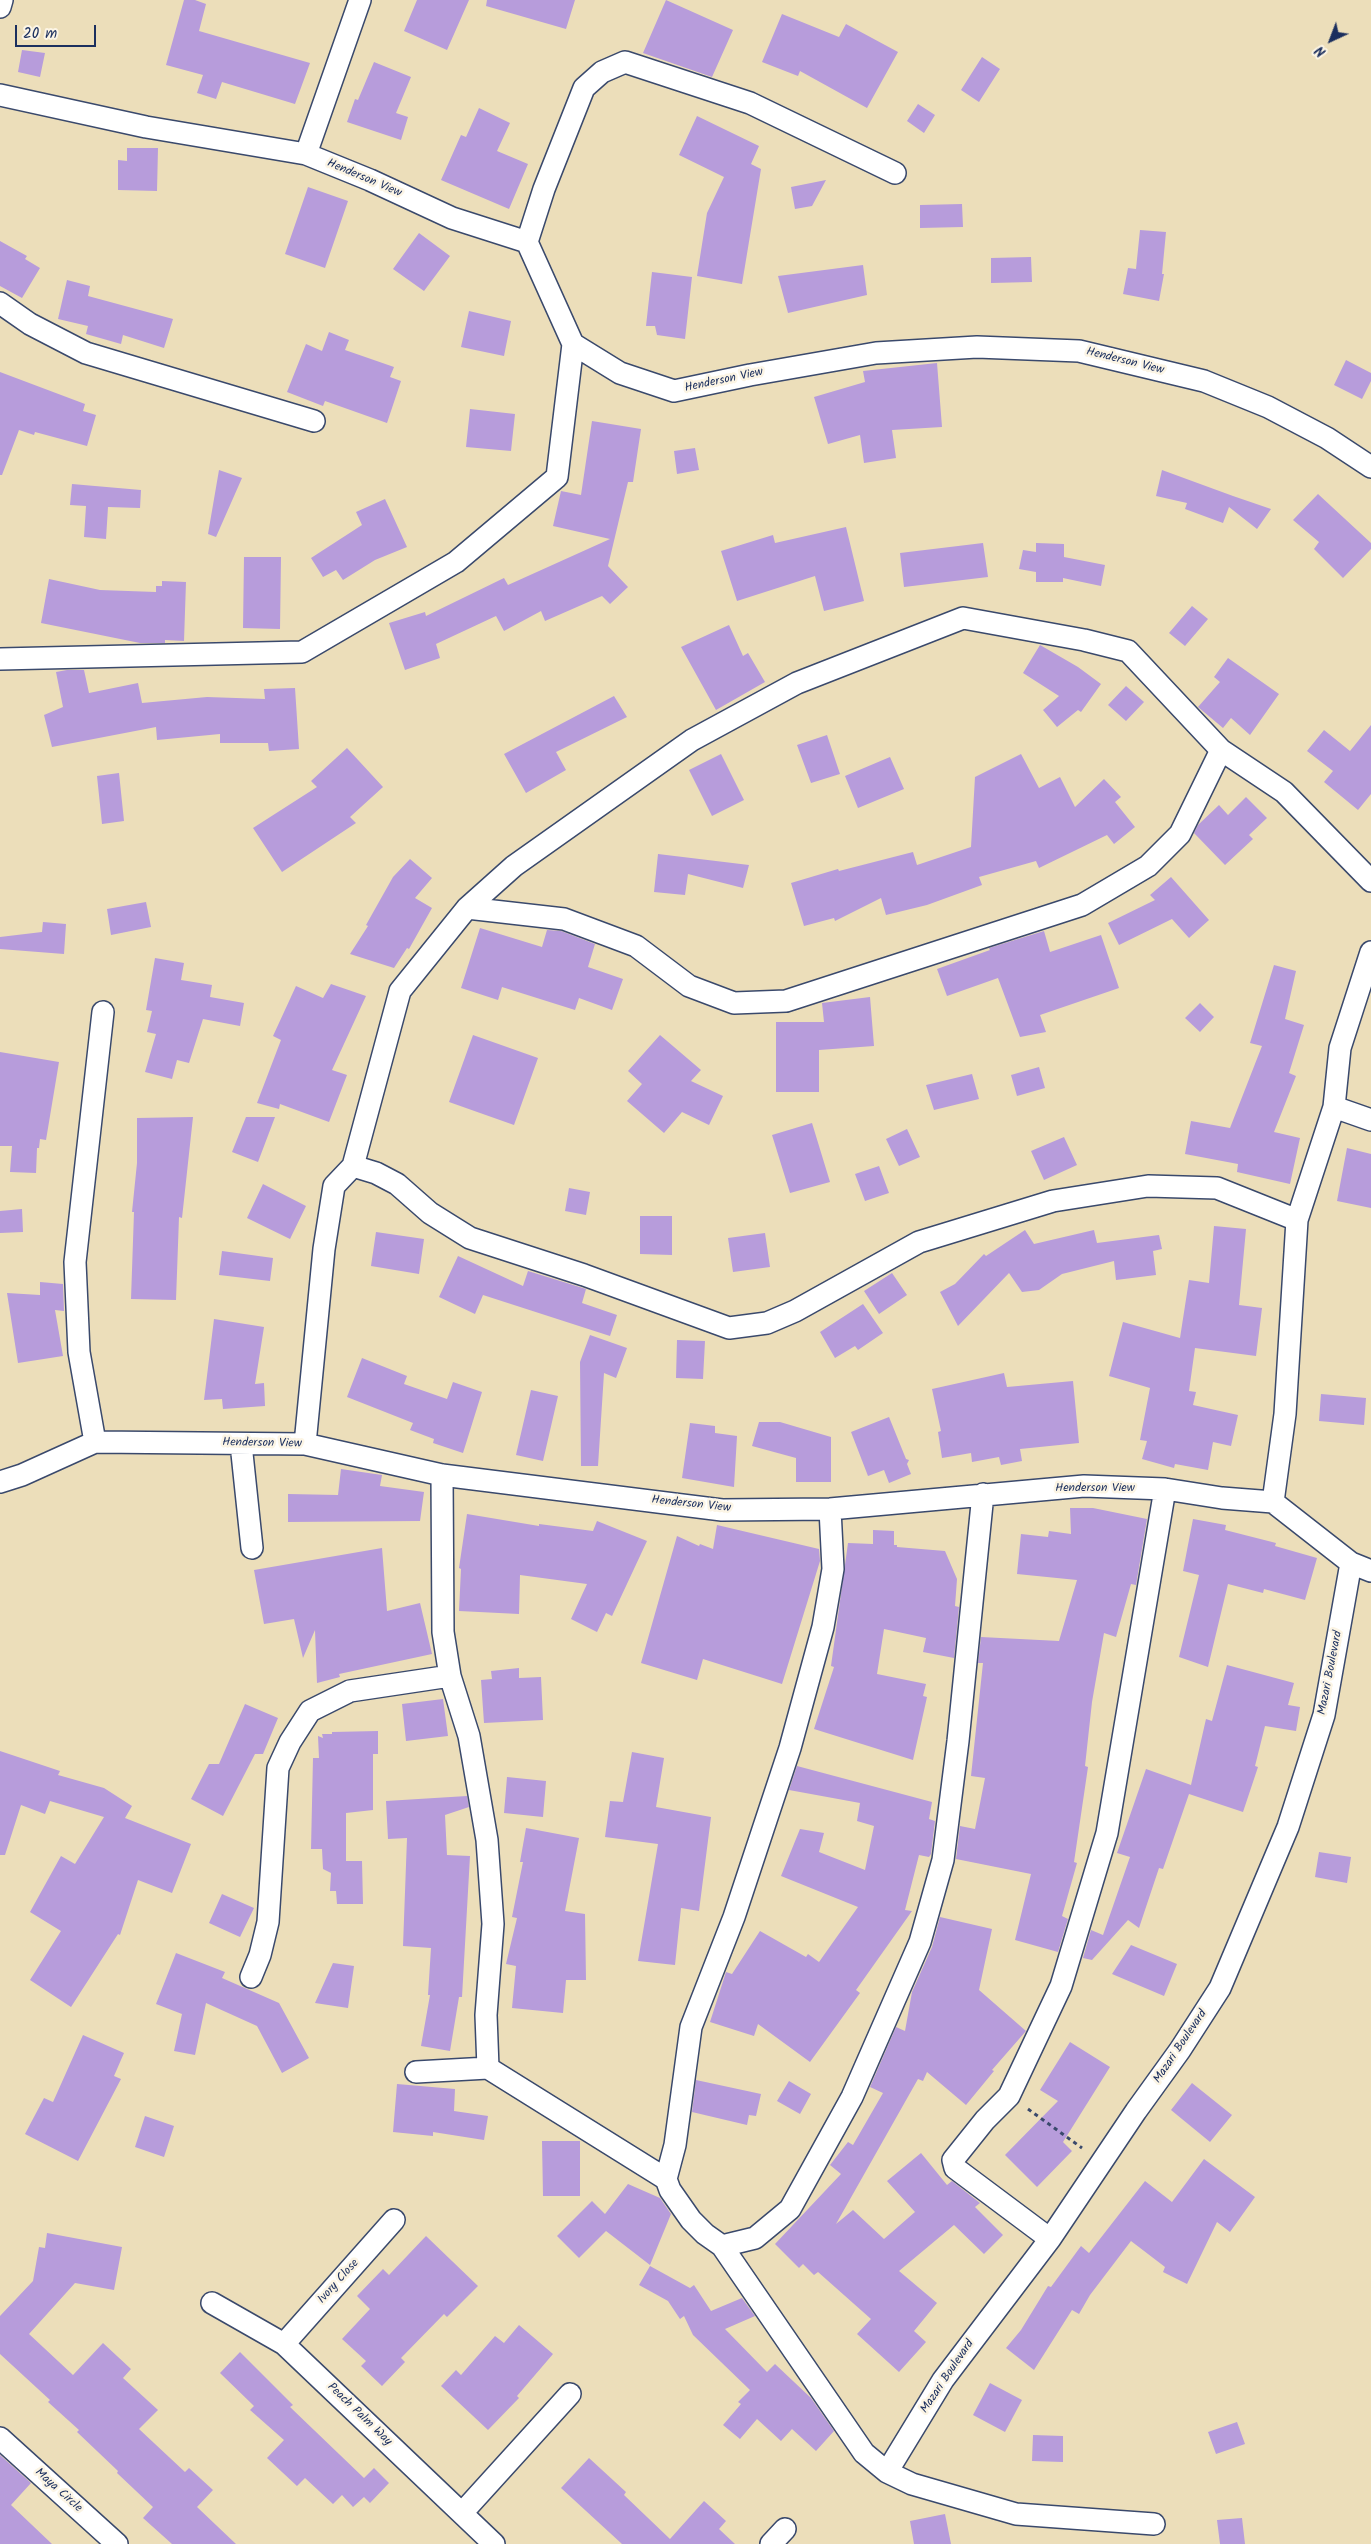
<!DOCTYPE html>
<html>
<head>
<meta charset="utf-8">
<style>
	body { margin:0 }
	#map { position:relative; width:1371px; height:2544px; overflow:hidden; background:#ecdeba; font-family:Kalam,sans-serif }
	canvas { display:block }
	.north { position:absolute; left:1306px; top:15px; width:50px; height:50px; -webkit-text-stroke:4px #fcf5e5; paint-order:stroke; rotate:223deg; font-size:14px; font-weight:700; line-height:20px; text-align:center; color:#1b2f5e }
	.north::after { content:''; display:block; margin:auto; width:18px; height:22px; background:#1b2f5e; clip-path:polygon(50% 0,100% 100%,50% 72%,0 100%) }
	.scale { position:absolute; left:15px; top:25px; width:81px; height:22px; box-sizing:border-box; border:2px solid #1b2f5e; border-top:0; padding-left:6px; font-size:15px; line-height:18px; white-space:nowrap; color:#1b2f5e; -webkit-text-stroke:4px #fcf5e5; paint-order:stroke }
</style>
</head>
<body>
<div id="map">
<canvas width="1371" height="2544"></canvas>
<div class="north">N</div>
<div class="scale">20 m</div>
</div>
<script>
const g = document.querySelector('canvas').getContext('2d');
g.lineJoin = 'round';
function fill(path, color) {
  g.fillStyle = color;
  g.fill(path, 'evenodd');
}
function trace(path, color, width, dash) {
  g.strokeStyle = color;
  g.lineWidth = width;
  g.lineCap = dash ? 'butt' : 'round';
  g.setLineDash(dash || []);
  g.stroke(path);
}
function drawText(font, color, halo, rows, align = 'center') {
  g.font = font + ' Kalam,sans-serif';
  g.lineWidth = 5;
  g.setLineDash([]);
  g.textBaseline = 'middle';
  g.strokeStyle = halo;
  g.fillStyle = color;
  for (const [text, x, y, turn = 0] of rows) {
    g.save();
    g.translate(x, y);
    g.rotate((+turn || 0) * Math.PI / 180);
    g.textAlign = isNaN(turn) ? turn : align;
    if (halo) g.strokeText(text, 0, 0);
    g.fillText(text, 0, 0);
    g.restore();
  }
}
fill(new Path2D(`
	M184,0H195L206,4L199,31L310,63L295,104L222,82L216,99L197,93L203,75L166,65Z
	M417,0H469L447,50L404,31Z
	M487,0H575L566,29L486,6Z
	M666,0L733,30L712,77L643,53Z
	M782,14L839,37L846,24L898,52L867,108L800,71L798,76L762,62Z
	M22,50L45,53L40,77L18,72Z
	M982,57L1000,69L979,102L961,90Z
	M374,62L411,77L396,113L408,117L401,140L347,122L355,99L358,100Z
	M918,104L935,115L924,133L907,121Z
	M479,108L510,123L497,151L528,164L509,209L441,180L461,135L466,137Z
	M697,116L759,146L751,164L761,169L742,284L697,276L707,213L724,177L679,155Z
	M127,148H158L157,191L118,190V160L127,161Z
	M826,180L812,206L795,209L791,187Z
	M308,187L348,201L325,268L285,254Z
	M962,204L963,227L920,228V205Z
	M1140,230L1166,232L1162,274H1164L1159,301L1123,294L1128,268L1136,269Z
	M419,233L450,256L424,291L393,269Z
	M0,241L27,256L25,259L40,268L22,298L0,286Z
	M1031,257L1032,282L991,283V258Z
	M863,265L867,295L788,313L778,276Z
	M652,272L692,277L685,339L657,335L655,326H646Z
	M67,280L90,286L88,296L173,319L164,348L123,335L121,344L86,334L88,326L58,319Z
	M469,311L511,321L504,356L461,347Z
	M329,332L349,340L345,350L394,367L390,377L401,381L387,423L325,401L323,406L287,392L306,344L322,351Z
	M1346,360L1371,373V381L1362,399L1334,385Z
	M937,363L942,427L892,430L896,458L864,463L860,435L828,444L814,397L865,382L863,371Z
	M0,372L85,404L83,411L96,415L87,446L35,432L34,435L19,430L2,475H0Z
	M470,409L515,414L511,451L466,447Z
	M592,421L641,429L633,482H628L608,566L628,587L610,604L602,596L545,621L541,611L504,631L496,616L436,644L440,658L405,670L389,623L425,612L426,616L504,578L508,585L610,539L553,526L561,491L581,495Z
	M695,448L699,470L677,474L674,451Z
	M219,470L242,478L216,537L208,534Z
	M1162,470L1233,496L1271,509L1257,529L1229,507L1223,523L1185,509L1187,503L1156,496Z
	M72,484L141,490L140,508L108,507L106,539L84,537L86,506L70,505Z
	M1318,494L1371,543V549L1343,578L1314,549L1319,542L1293,520Z
	M385,499L407,547L375,560L343,580L336,570L323,577L311,558L362,525L356,512Z
	M846,527L864,601L824,611L815,576L737,601L721,551L773,535L775,543Z
	M983,543L988,577L904,587L900,553Z
	M1036,543L1064,544V557L1105,565L1101,586L1063,578V582H1036V572L1019,569L1023,550L1036,552Z
	M244,557H281L280,629L243,628Z
	M49,579L100,590L156,592V586H162V581L186,582L184,641L165,640V643H140L41,623Z
	M1192,606L1208,619L1185,646L1169,633Z
	M729,625L743,656L748,653L765,682L716,710L681,647Z
	M1040,645L1078,667L1101,684L1081,712L1078,710L1057,727L1043,710L1059,696L1023,673Z
	M1228,658L1279,694L1250,735L1231,718L1223,728L1198,707L1220,682L1214,677Z
	M67,670H84L89,693L138,683L142,703L207,697L265,699L264,689L295,688L299,749L269,751L268,743H220V734L157,740L156,727L52,747L44,715L63,707L56,672Z
	M1126,686L1144,702L1126,721L1108,705Z
	M614,696L627,717L556,752L566,770L526,793L504,754Z
	M1371,725V794L1358,810L1324,782L1333,771L1307,751L1324,730L1350,751Z
	M827,735L840,774L811,783L797,745Z
	M347,748L383,787L350,817L356,823L282,872L253,828L317,787L311,781Z
	M721,754L744,800L712,816L689,770Z
	M1021,754L1039,788L1060,777L1075,807L1104,779L1121,797L1115,802L1135,827L1114,844L1107,835L1039,868L1036,861L979,877L982,885L927,905L886,915L881,898L835,921L834,918L804,926L791,883L838,869L839,871L913,852L917,865L971,847L975,777Z
	M890,757L904,789L858,808L845,776Z
	M119,773L124,821L102,824L97,776Z
	M1246,797L1267,818L1249,835L1253,839L1225,865L1194,833L1198,825L1219,805L1228,815Z
	M658,854L749,865L743,888L688,874L685,895L654,892Z
	M410,859L432,878L415,898L432,908L409,949L407,948L394,968L350,954L368,926L366,925L393,877Z
	M1171,877L1209,920L1189,938L1172,919L1119,945L1108,923L1155,900L1150,895Z
	M146,902L151,927L111,935L107,909Z
	M43,922L66,924L64,954L0,949V937L42,932Z
	M480,928L542,947L547,930L561,931L595,944L588,967L623,979L612,1010L579,998L575,1010L502,987L498,1000L461,988Z
	M1044,931L1050,952L1101,935L1119,988L1040,1015L1046,1032L1020,1037L998,978L947,996L937,969L990,950L989,948Z
	M155,958L184,963L181,980L212,985L210,997L244,1003L240,1026L203,1019L189,1063L177,1060L172,1079L145,1072L156,1034L147,1032L152,1011L146,1010Z
	M1274,965L1296,971L1285,1019L1304,1025L1289,1073L1296,1076L1274,1132L1300,1138L1290,1184L1237,1172L1238,1164L1185,1154L1191,1121L1230,1128L1262,1046L1250,1043Z
	M331,984L366,996L332,1070L347,1075L329,1122L280,1104L279,1109L257,1103L281,1040L273,1036L296,986L323,998Z
	M870,997L874,1046L819,1050V1092H776V1022H824L822,1003Z
	M1200,1003L1214,1017L1200,1032L1185,1018Z
	M473,1035L538,1058L514,1125L449,1102Z
	M660,1035L701,1070L691,1081L723,1096L709,1125L682,1112L664,1133L627,1101L642,1084L628,1071Z
	M0,1052L59,1062L46,1140L40,1139L39,1148H37L36,1173L10,1172L12,1146H0Z
	M1039,1067L1045,1088L1017,1096L1011,1075Z
	M972,1074L979,1099L934,1110L926,1085Z
	M193,1117L182,1218L179,1217L176,1300L131,1299L134,1212H132L137,1163V1118Z
	M246,1117H275L258,1162L232,1152Z
	M812,1123L830,1182L790,1193L772,1135Z
	M907,1129L920,1157L899,1166L886,1139Z
	M1064,1137L1077,1165L1044,1180L1031,1151Z
	M1347,1148L1371,1154V1208L1337,1201Z
	M879,1166L889,1193L865,1201L855,1174Z
	M263,1184L306,1206L290,1239L247,1218Z
	M569,1188L590,1192L586,1215L565,1211Z
	M22,1209L23,1232L0,1233V1211Z
	M640,1216H672V1255L640,1254Z
	M1214,1226L1246,1229L1239,1305L1262,1308L1256,1356L1195,1348L1189,1391L1196,1392L1193,1405L1238,1415L1231,1446L1213,1442L1208,1470L1175,1464L1174,1468L1142,1459L1147,1441L1140,1440L1150,1388L1109,1376L1123,1322L1180,1338L1189,1280L1209,1283Z
	M1025,1230L1034,1244L1094,1230L1097,1243L1159,1235L1162,1249L1153,1251L1156,1275L1116,1280L1114,1261L1062,1274L1039,1290L1022,1292L1009,1273L958,1326L940,1292L955,1284L984,1254L986,1256Z
	M376,1232L424,1239L419,1274L371,1266Z
	M765,1233L770,1267L733,1272L728,1238Z
	M222,1251L273,1258L270,1281L219,1275Z
	M458,1256L523,1286L528,1271L586,1289L582,1303L617,1315L610,1336L483,1295L475,1314L439,1297Z
	M892,1273L907,1295L879,1314L864,1291Z
	M40,1282L63,1284L64,1311L55,1310L63,1356L18,1363L7,1293L40,1295Z
	M863,1304L883,1333L858,1350L855,1346L835,1358L820,1332Z
	M214,1319L264,1327L255,1384L264,1383L265,1406L223,1409L222,1399L204,1400Z
	M590,1335L627,1348L616,1378L604,1373L598,1466H581L580,1362Z
	M677,1340L705,1341L703,1379L676,1378Z
	M362,1358L407,1376L404,1384L447,1399L453,1382L482,1392L463,1453L433,1443L434,1439L410,1430L413,1423L347,1397Z
	M1004,1373L1007,1387L1073,1381L1079,1443L1020,1449L1022,1461L1001,1465L999,1457L972,1462L971,1453L942,1458L938,1432L941,1431L932,1389Z
	M531,1390L558,1396L543,1461L516,1455Z
	M1321,1394L1366,1398L1364,1425L1319,1421Z
	M889,1417L906,1459L909,1460L907,1464L911,1474L889,1483L884,1470L868,1476L851,1432Z
	M759,1422H780L831,1437V1482H796V1458L752,1446Z
	M690,1423L715,1426V1433L737,1436L734,1487L682,1478Z
	M341,1469L382,1475L380,1486L424,1492L420,1521L288,1522V1494L338,1495Z
	M1070,1508H1093L1147,1519L1136,1585L1131,1584L1116,1637L1104,1633L1092,1702L1085,1766L1088,1767L1074,1862L1077,1863L1062,1916L1068,1919L1058,1952L1015,1940L1031,1874L956,1859L960,1826L975,1829L985,1778L971,1776L983,1663H978L981,1637L1059,1641L1077,1580L1017,1574L1021,1534L1048,1537L1049,1531L1071,1534Z
	M467,1514L539,1526V1524L593,1531L597,1521L647,1541L612,1616L606,1613L597,1632L571,1619L587,1584L520,1575L519,1614L459,1611L461,1569L459,1568Z
	M1193,1519L1226,1525L1225,1530L1276,1543L1275,1546L1317,1558L1305,1600L1264,1589L1263,1593L1228,1584L1208,1667L1179,1657L1199,1575L1183,1571Z
	M717,1525L819,1549L820,1561L782,1684L703,1659L697,1680L641,1663L677,1536L699,1546L700,1544L713,1549Z
	M873,1530L894,1531V1545H897V1547L945,1551L957,1579L955,1606L959,1607L954,1658L923,1652L926,1638L884,1629L877,1674L926,1684L923,1696L927,1697L913,1760L814,1729L834,1667L831,1666L848,1543L873,1544Z
	M382,1548L387,1611L420,1603L432,1654L339,1674L340,1677L317,1683L315,1630L303,1658L294,1619L264,1624L254,1570Z
	M1227,1665L1294,1683L1288,1705L1300,1707L1296,1731L1265,1726L1255,1766L1258,1767L1243,1812L1189,1794L1163,1869L1159,1868L1139,1928L1128,1920L1092,1960L1083,1958L1091,1930L1103,1935L1130,1857L1117,1853L1146,1769L1191,1785L1206,1719L1212,1721Z
	M519,1668V1678L541,1677L543,1720L484,1723L481,1680L492,1679L491,1671Z
	M443,1699L448,1736L406,1741L402,1704Z
	M245,1704L278,1718L263,1754H255L223,1816L191,1799L209,1764H219Z
	M378,1731V1754H373V1810L346,1813V1861H362L363,1904H337L336,1891H330L331,1873L323,1869L322,1849H311L313,1758H319L318,1736L323,1738L322,1734H332V1732Z
	M0,1751L60,1771L58,1775L104,1788L132,1806L125,1818L191,1844L172,1893L138,1880L120,1935L118,1934L71,2007L30,1980L61,1931L30,1912L61,1856L75,1864L104,1817L50,1801L45,1814L21,1805L5,1855H0Z
	M632,1752L664,1758L656,1807L711,1817L699,1911L681,1908L675,1965L638,1961L658,1844L605,1837L610,1801L623,1802Z
	M797,1766L932,1802L929,1819L935,1821L931,1854L929,1857L919,1855L905,1910L912,1911L856,1990L860,1993L810,2062L758,2024L754,2036L710,2022L726,1972L732,1974L760,1931L806,1957L808,1954L819,1962L858,1907L781,1876L800,1829L824,1833L819,1852L865,1870L874,1826L857,1821L860,1803L789,1790Z
	M507,1777L546,1781L543,1817L504,1813Z
	M467,1796L469,1807L445,1815L447,1855L470,1856L462,1997H459L450,2051L421,2046L430,1995H428L431,1948L403,1946L407,1838L388,1839L386,1801Z
	M526,1828L579,1838L565,1911L585,1914L586,1980H566L563,2013L512,2008L516,1966L506,1964L517,1918L512,1917L523,1862H520Z
	M1319,1852L1351,1857L1347,1883L1315,1877Z
	M222,1894L254,1908L240,1937L209,1923Z
	M940,1917L992,1929L979,1990L1026,2031L992,2070L994,2071L966,2105L927,2072L923,2081L918,2079L836,2224L853,2210L884,2239L915,2212L887,2181L921,2153L947,2185L952,2181L980,2203L975,2207L1003,2235L984,2254L954,2225L899,2271L937,2303L914,2331L926,2342L899,2372L857,2334L871,2319L818,2272L814,2275L803,2264L799,2268L775,2244L841,2174L830,2165L848,2142L853,2145L883,2093L870,2087L896,2027L905,2031L912,1992L932,1947Z
	M1131,1945L1177,1964L1164,1996L1112,1974Z
	M176,1953L225,1972L222,1978L279,2003L309,2058L282,2073L257,2026L206,2003L195,2055L174,2051L182,2014L156,2004Z
	M333,1963L354,1966L348,2008L315,2003Z
	M83,2035L124,2053L114,2076L121,2079L78,2161L25,2134L44,2098L53,2102Z
	M1070,2042L1110,2067L1063,2142L1072,2151L1037,2187L1005,2155L1058,2101L1040,2090Z
	M696,2080L761,2094L756,2116L749,2115L747,2125L692,2112Z
	M789,2081L811,2094L800,2114L777,2101Z
	M1192,2083L1232,2115L1210,2142L1171,2110Z
	M397,2084L455,2089L454,2111L488,2116L484,2140L433,2132V2136L393,2132Z
	M145,2116L174,2126L164,2157L135,2147Z
	M542,2141H580V2196H543Z
	M1204,2159L1255,2197L1230,2232L1217,2222L1187,2284L1163,2272L1165,2267L1131,2241L1090,2295L1079,2314L1072,2310L1034,2370L1006,2348L1021,2330L1048,2286L1051,2287L1081,2246L1089,2253L1145,2181L1172,2202Z
	M628,2184L660,2198L671,2214L650,2265L606,2231L579,2258L557,2236L592,2201L605,2214Z
	M47,2233L122,2247L114,2290L75,2283L29,2334L73,2375L103,2343L131,2369L123,2378L158,2410L139,2429L185,2472L189,2468L213,2490L197,2507L236,2544H172L143,2518L153,2507L117,2473L118,2471L77,2432L79,2430L48,2402L50,2400L0,2354V2316L33,2281L39,2247L45,2248Z
	M426,2236L478,2286L447,2317L444,2314L401,2358L405,2362L382,2386L361,2366L366,2361L342,2339L370,2309L357,2296L383,2269L389,2275Z
	M650,2266L690,2288L694,2285L711,2311L742,2298L755,2316L725,2329L767,2372L775,2364L811,2398L834,2431L816,2451L792,2429L781,2441L757,2419L740,2439L723,2425L741,2404L738,2402L750,2390L693,2335L684,2316L680,2319L668,2301L639,2285Z
	M519,2325L553,2354L517,2396L519,2398L488,2430L441,2386L456,2370L461,2375L495,2336L504,2343Z
	M240,2352L293,2405L290,2407L364,2478L374,2468L389,2483L370,2503L364,2497L353,2507L342,2495L333,2504L305,2478L297,2486L267,2458L284,2440L250,2410L254,2406L220,2373Z
	M990,2383L1022,2400L1005,2432L973,2415Z
	M1237,2422L1245,2444L1216,2454L1208,2432Z
	M1033,2435L1063,2436V2462L1032,2461Z
	M0,2455L31,2483L11,2505L52,2544H0Z
	M589,2458L626,2492L624,2495L670,2539L704,2501L726,2521L719,2529L735,2544H622L561,2488Z
	M945,2514L951,2544H914L910,2521Z
	M1242,2518L1245,2544H1220L1217,2520Z`), '#b79cdb');
const minor = new Path2D(`
	M0,7L2,0
	M0,95L146,127L306,154L370,180L452,218L527,242L573,344L620,373L674,391L750,375L876,353L977,347L1079,351L1204,381L1268,407L1327,438L1371,467
	M306,154L360,0
	M527,242L544,189L584,88L602,72L625,62L750,103L895,173
	M0,303L30,324L86,353L314,421
	M0,659L302,652L456,562L557,477L573,344
	M467,908L564,919L636,946L689,986L734,1003L786,1001L1082,905L1148,866L1180,834L1221,750
	M1334,1107L1371,1120
	M353,1166L376,1173L397,1184L430,1213L470,1238L584,1275L729,1328L767,1323L795,1311L919,1242L1053,1201L1148,1186L1217,1188L1297,1220
	M95,1442L79,1352L75,1262L103,1012
	M241,1444L252,1548
	M305,1444L324,1249L334,1186L353,1166L400,991L467,908L514,866L692,740L797,683L963,618L1084,640L1128,651L1221,750L1284,792L1371,881
	M442,1475L443,1632L450,1676L469,1736L487,1840L493,1924L486,2015L488,2068L666,2179
	M0,1482L22,1475L95,1442L305,1444L442,1475L722,1510L830,1509L1084,1486L1165,1489L1222,1498L1273,1502L1351,1563L1371,1571
	M1273,1502L1285,1414L1297,1220L1334,1107L1340,1048L1371,952
	M830,1509L833,1569L823,1627L790,1748L734,1917L691,2027L675,2145L666,2179L670,2190L691,2220L705,2234L722,2246L755,2238L790,2209L852,2097L920,1942L943,1860L958,1741L983,1494
	M251,1977L260,1955L268,1922L278,1768L290,1742L310,1711L350,1691L450,1676
	M416,2072L488,2068
	M1050,2239L955,2168L953,2160L985,2120L1009,2096L1061,1986L1107,1833L1165,1489
	M722,2246L864,2453L887,2472L912,2484L1016,2514L1154,2524
	M212,2303L284,2344L494,2544
	M284,2344L394,2220
	M0,2438L117,2544
	M887,2472L943,2380L1050,2239L1136,2111L1180,2050L1220,1988L1288,1827L1324,1715L1351,1563
	M462,2513L570,2394
	M771,2544L785,2529`);
trace(minor, '#3a496c', 24);
trace(new Path2D(`
	M1028,2109L1082,2148`), '#3a496c', 3, [4, 4]);
trace(minor, '#fff', 21);
drawText('12px', '#1b2f5e', '#fcf5e5', [
	["Henderson View",364,179,23],
	["Henderson View",1125,362,14],
	["Henderson View",724,381,-12],
	["Henderson View",262,1444,1],
	["Henderson View",1095,1489],
	["Henderson View",691,1505,6],
	["Mazari Boulevard",1331,1673,-79],
	["Mazari Boulevard",1181,2047,-56],
	["Ivory Close",339,2282,-48],
	["Mazari Boulevard",948,2377,-56],
	["Peach Palm Way",359,2415,44],
	["Maya Circle",58,2491,42]
]);
</script>
</body>
</html>
